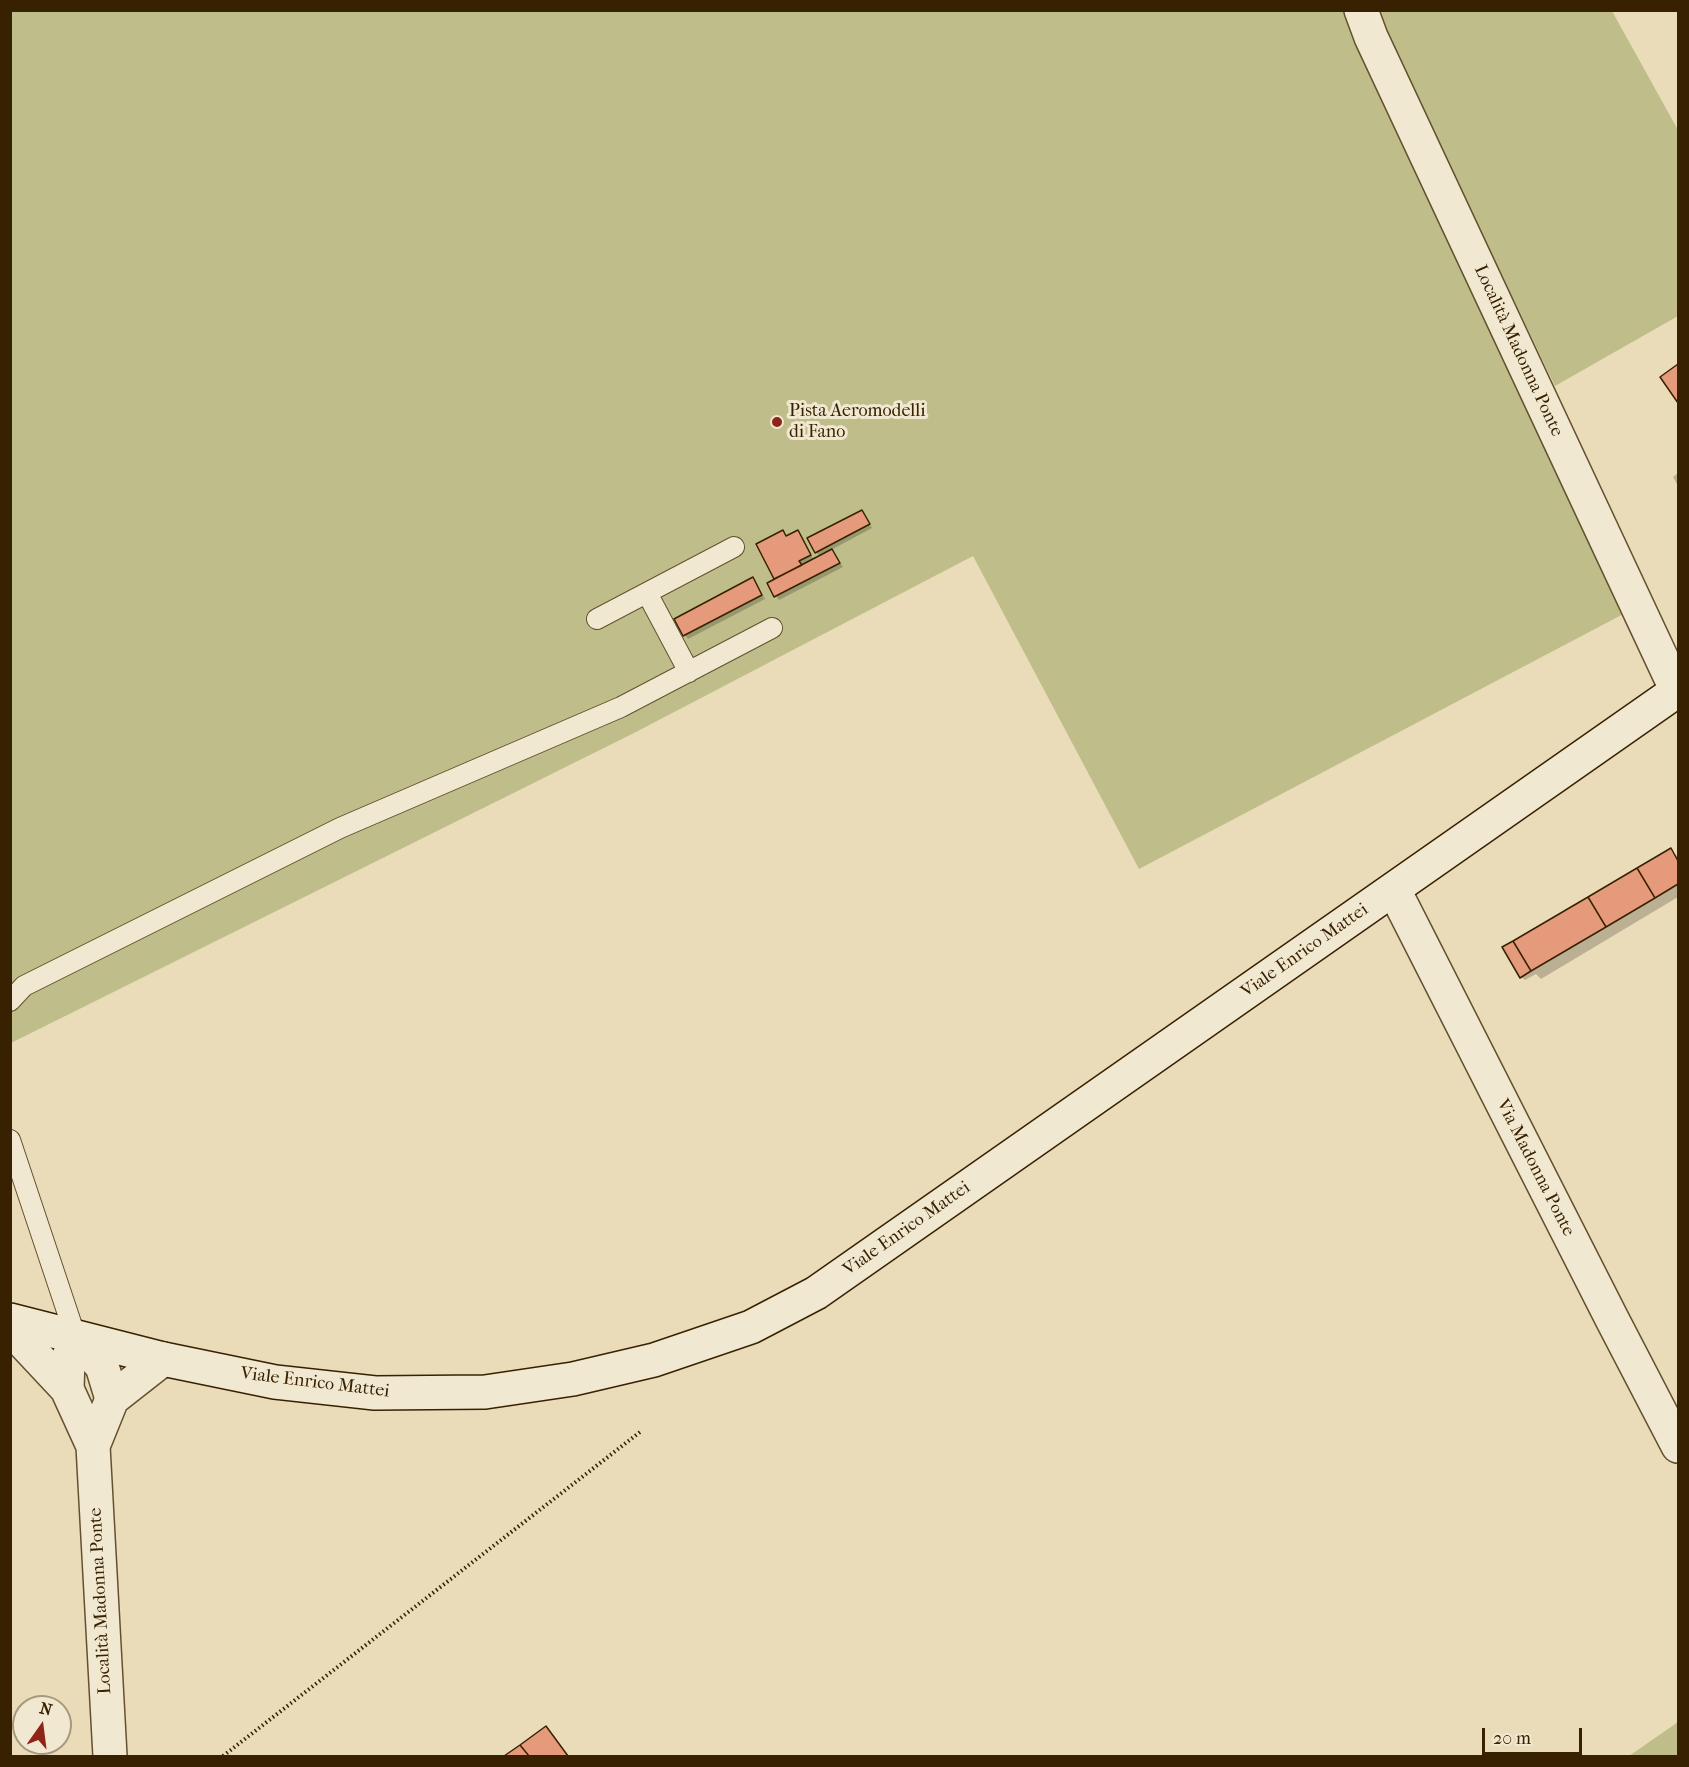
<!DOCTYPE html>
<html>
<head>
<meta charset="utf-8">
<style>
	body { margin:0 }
	#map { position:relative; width:1689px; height:1767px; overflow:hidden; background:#eadcb8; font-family:"IM FELL French Canon",serif }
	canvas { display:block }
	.frame { position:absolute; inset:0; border:12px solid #382101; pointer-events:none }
	.north { position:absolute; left:12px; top:1695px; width:60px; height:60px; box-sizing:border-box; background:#f1e8d1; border:2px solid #a7987e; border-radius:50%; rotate:14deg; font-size:16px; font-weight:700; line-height:24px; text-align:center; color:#382101 }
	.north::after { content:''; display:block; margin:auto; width:21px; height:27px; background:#8f2418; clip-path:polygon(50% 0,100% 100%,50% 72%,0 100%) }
	.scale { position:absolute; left:1482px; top:1728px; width:100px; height:27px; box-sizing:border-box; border:3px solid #382101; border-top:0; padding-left:8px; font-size:18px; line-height:21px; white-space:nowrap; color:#382101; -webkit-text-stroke:4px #f1e8d1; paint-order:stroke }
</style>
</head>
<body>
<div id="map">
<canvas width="1689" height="1767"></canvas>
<div class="frame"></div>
<div class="north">N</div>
<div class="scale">20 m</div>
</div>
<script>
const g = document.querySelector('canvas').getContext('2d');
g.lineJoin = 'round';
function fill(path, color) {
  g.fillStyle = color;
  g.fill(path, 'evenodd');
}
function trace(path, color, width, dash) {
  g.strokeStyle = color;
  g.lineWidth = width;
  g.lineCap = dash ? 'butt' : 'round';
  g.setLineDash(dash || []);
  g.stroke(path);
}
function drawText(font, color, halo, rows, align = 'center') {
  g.font = font + ' "IM FELL French Canon",serif';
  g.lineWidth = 6;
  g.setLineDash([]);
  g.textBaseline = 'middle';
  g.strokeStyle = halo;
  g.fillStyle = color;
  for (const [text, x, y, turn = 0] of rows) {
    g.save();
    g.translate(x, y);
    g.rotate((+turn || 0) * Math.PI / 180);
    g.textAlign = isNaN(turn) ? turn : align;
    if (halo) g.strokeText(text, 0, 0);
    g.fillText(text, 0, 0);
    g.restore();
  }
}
fill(new Path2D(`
	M11,11H1354L1631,610L1139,869L973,556L634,733L11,1043Z
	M1375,11H1612L1678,130V316L1555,386Z
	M1678,1722V1756H1629Z`), '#bfbe8a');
fill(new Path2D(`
	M1678,473V486L1673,477Z
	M862,512L872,528L831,550L843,567L779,600L769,584L776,580L758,545L783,532L786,536L798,532L814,560L821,557L816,552Z
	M753,579L765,599L688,639L685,635Z
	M1671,850L1678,857V897L1541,979L1536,974L1525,980L1521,977Z
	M546,1728L569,1756H506Z`), '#0003');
const building = new Path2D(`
	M1678,364V403L1660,377Z
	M862,510L870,524L815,553L807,538Z
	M783,530L786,536L798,530L811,555L799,561L802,565L774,579L756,544Z
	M832,549L840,563L774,597L767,583Z
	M753,577L762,595L683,636L674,619Z
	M1671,848L1678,861V884L1655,898L1637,868Z
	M1637,868L1655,898L1606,927L1588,897Z
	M1588,897L1606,927L1531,971L1513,941Z
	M1513,941L1531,971L1520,978L1502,947Z
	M546,1726L568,1756H529L520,1745Z
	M520,1745L529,1756H504Z`);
fill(building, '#e59a7b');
trace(building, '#382101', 1.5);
const lane = new Path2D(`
	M647,593L689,672
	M597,619L734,547
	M10,1001L24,986L340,828L621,707L772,628
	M10,1140L76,1338`);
const street = new Path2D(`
	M1361,10L1371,37L1677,691
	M1394,890L1612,1319L1678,1446
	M10,1328L67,1389
	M112,1399L163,1359
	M93,1446L112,1399L102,1366L76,1338L68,1359L67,1389L93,1446L110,1756`);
const secondary = new Path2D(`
	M10,1320L163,1359L275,1382L375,1393L485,1392L573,1379L654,1360L751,1327L816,1293L1678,690`);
trace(lane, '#64502f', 22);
trace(street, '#64502f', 36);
trace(secondary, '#382101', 36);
trace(new Path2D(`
	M223,1756L640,1432`), '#382101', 4, [1.5, 3]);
trace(lane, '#f1e8d1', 20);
trace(street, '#f1e8d1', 33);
trace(secondary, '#f1e8d1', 33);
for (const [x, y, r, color] of [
	[777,422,6,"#8f2418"]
]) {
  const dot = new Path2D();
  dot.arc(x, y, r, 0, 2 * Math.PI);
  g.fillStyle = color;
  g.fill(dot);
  trace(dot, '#f1e8d1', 2);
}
drawText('18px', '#382101', '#f1e8d1', [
	["Località Madonna Ponte",1518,351,65],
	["Viale Enrico Mattei",1305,951,-35],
	["Via Madonna Ponte",1535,1168,63],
	["Viale Enrico Mattei",907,1229,-35],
	["Viale Enrico Mattei",315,1383,7],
	["Località Madonna Ponte",101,1601,-93]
]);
drawText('18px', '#382101', '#f1e8d1', [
	["Pista Aeromodelli",789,412],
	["di Fano",789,433]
], 'left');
</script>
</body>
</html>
